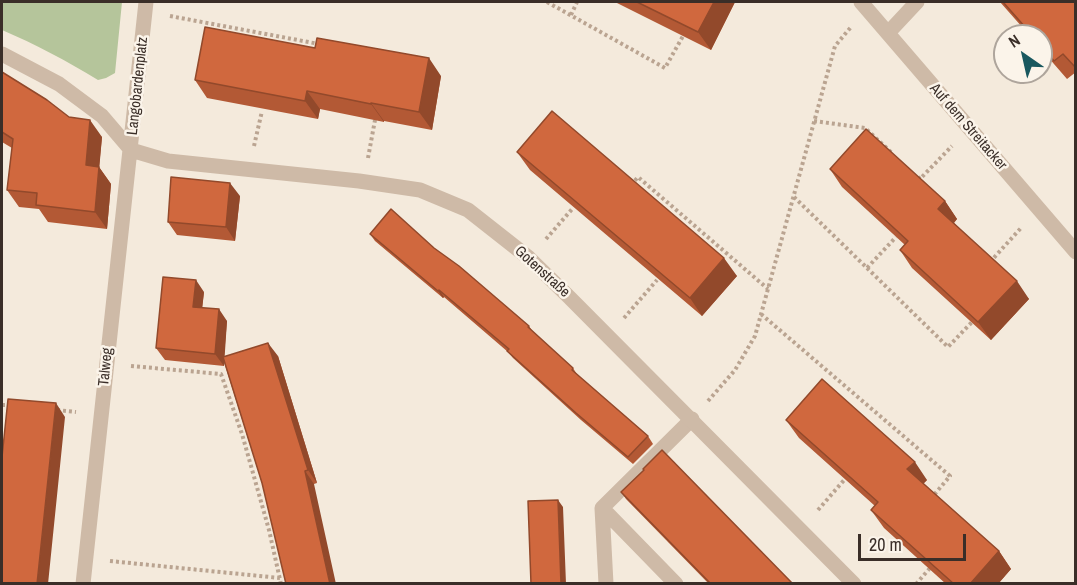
<!DOCTYPE html>
<html>
<head>
<meta charset="utf-8">
<style>
	body { margin:0 }
	#map { position:relative; width:1077px; height:585px; overflow:hidden; background:#f4eadc; font-family:"Archivo Narrow",sans-serif }
	canvas { display:block }
	.frame { position:absolute; inset:0; border:3px solid #3a2e28; pointer-events:none }
	.north { position:absolute; left:993px; top:24px; width:60px; height:60px; box-sizing:border-box; background:#fbf4ea; border:2px solid #aea59c; border-radius:50%; rotate:326deg; font-size:16px; font-weight:700; line-height:24px; text-align:center; color:#3a2e28 }
	.north::after { content:''; display:block; margin:auto; width:21px; height:27px; background:#19585f; clip-path:polygon(50% 0,100% 100%,50% 72%,0 100%) }
	.scale { position:absolute; left:858px; top:534px; width:108px; height:27px; box-sizing:border-box; border:3px solid #3a2e28; border-top:0; padding-left:8px; font-size:18px; line-height:21px; white-space:nowrap; color:#3a2e28; -webkit-text-stroke:4px #fbf4ea; paint-order:stroke }
</style>
</head>
<body>
<div id="map">
<canvas width="1077" height="585"></canvas>
<div class="frame"></div>
<div class="north">N</div>
<div class="scale">20 m</div>
</div>
<script>
const g = document.querySelector('canvas').getContext('2d');
g.lineJoin = 'round';
function fill(path, color) {
  g.fillStyle = color;
  g.fill(path, 'evenodd');
}
function trace(path, color, width, dash) {
  g.strokeStyle = color;
  g.lineWidth = width;
  g.lineCap = dash ? 'butt' : 'round';
  g.setLineDash(dash || []);
  g.stroke(path);
}
function drawText(font, color, halo, rows, align = 'center') {
  g.font = font + ' "Archivo Narrow",sans-serif';
  g.lineWidth = 5;
  g.setLineDash([]);
  g.textBaseline = 'middle';
  g.strokeStyle = halo;
  g.fillStyle = color;
  for (const [text, x, y, turn = 0] of rows) {
    g.save();
    g.translate(x, y);
    g.rotate((+turn || 0) * Math.PI / 180);
    g.textAlign = isNaN(turn) ? turn : align;
    if (halo) g.strokeText(text, 0, 0);
    g.fillText(text, 0, 0);
    g.restore();
  }
}
fill(new Path2D(`
	M2,2H122L115,73L106,78L98,80C67,61 35,44 2,30Z`), '#b5c59b');
trace(new Path2D(`
	M547,2L665,68L683,36
	M571,15L577,2
	M170,16L319,44
	M814,121L865,128L893,154
	M254,146L262,111
	M368,158L375,120
	M918,177L920,179L952,146
	M631,185L638,177L768,289
	M794,197L867,268L896,237
	M546,239L573,208
	M990,262L1021,228
	M867,268L948,347L972,322
	M761,314L950,476L934,495L935,496
	M624,318L657,280
	M131,366L221,374L242,434L269,530L281,584
	M708,401L735,370L755,336L835,46L851,27
	M2,405H11
	M57,410L76,412
	M818,510L845,479
	M110,561L280,578
	M916,584L930,568`), '#baa491', 4, [3, 3]);
trace(new Path2D(`
	M602,508L676,584
	M606,584L602,508L692,419`), '#cebaa7', 15);
trace(new Path2D(`
	M861,2L1076,252
	M888,33L917,2
	M2,54L59,84L102,116L131,150
	M131,150L168,161L359,181L420,190L468,210L529,258L569,297L854,584
	M83,584L146,2`), '#cebaa7', 15);
fill(new Path2D(`
	M615,2H735L711,50Z
	M1000,2H1075L1076,3V72L1067,79L1041,49V36H1030Z
	M2,72L69,117L102,137L99,167L111,184L107,229L48,222L39,209L19,207L7,190L12,148L2,142Z
	M441,76L432,130L384,121V122L320,109L318,119L207,98L195,80Z
	M517,152L737,276L702,316L530,170Z
	M830,169L945,201L957,219L954,223L1029,299L991,340L912,268L900,250L905,245L842,187Z
	M240,196L235,241L177,235L168,222Z
	M370,234L434,248L529,326L533,332L573,368L578,376L648,436L653,444L633,464L581,420L513,358L508,352L444,297L443,298L375,241Z
	M204,292L202,308L227,321L224,356H278L317,483L314,484L262,483L224,362V366L165,360L156,348Z
	M786,420L927,480L923,484L999,551L1011,569L998,584H946L884,528L871,510L875,506L799,438Z
	M621,492L793,584H709L626,499Z`), '#b35935');
fill(new Path2D(`
	M714,2H735L711,50L698,32Z
	M429,58L441,76L432,130L419,112Z
	M307,91L320,109L318,119L305,101Z
	M371,103L384,121V122L371,104Z
	M90,120L102,137L98,182L86,165Z
	M99,167L111,184L107,229L95,212Z
	M230,183L240,196L235,241L226,227Z
	M945,201L957,219L950,227L938,209Z
	M724,258L737,276L702,316L690,298Z
	M196,280L204,292L201,319L193,307Z
	M1017,281L1029,299L991,340L978,322Z
	M439,290L444,297L443,298L438,291Z
	M219,309L227,321L224,366L215,354Z
	M268,343L278,356L317,483L308,470Z
	M56,403L65,417L48,584H37Z
	M915,462L927,480L920,487L907,469Z
	M305,471L314,484L336,584H330Z
	M558,500L563,507L566,584H561Z
	M999,551L1011,569L998,584H970Z`), '#92492b');
const building = new Path2D(`
	M637,2H714L698,32Z
	M1003,2H1075L1076,3V68L1063,54L1054,61L1041,46V36H1033Z
	M205,27L315,48L317,38L429,58L419,112L371,103V104L307,91L305,101L195,80Z
	M2,72L47,100L69,117L90,120L86,165L99,167L95,212L36,205L37,193L7,190L13,139L2,132Z
	M552,111L724,258L690,298L517,152Z
	M866,129L945,201L938,209L1017,281L978,322L900,250L908,241L830,169Z
	M171,177L230,183L226,227L168,222Z
	M391,209L434,248L459,266L529,326L528,327L573,368L572,370L648,436L628,457L576,413L507,351L509,349L439,290L438,291L370,234Z
	M163,277L196,280L193,307L219,309L215,354L156,348Z
	M268,343L308,470L305,471L330,584H286L262,483L223,357Z
	M822,379L915,462L907,469L999,551L970,584H954L871,510L878,502L786,420Z
	M8,399L56,403L37,584H2V457Z
	M662,450L793,584H711L621,492L644,470L643,469Z
	M558,500L561,584H531L528,501Z`);
fill(building, '#d0683e');
trace(building, '#92492b', 1.5);
drawText('15px', '#3a2e28', '#fbf4ea', [
	["Langobardenplatz",138,86,-84],
	["Auf dem Streitacker",968,127,49],
	["Gotenstraße",542,272,42],
	["Talweg",106,367,-84]
]);
</script>
</body>
</html>
